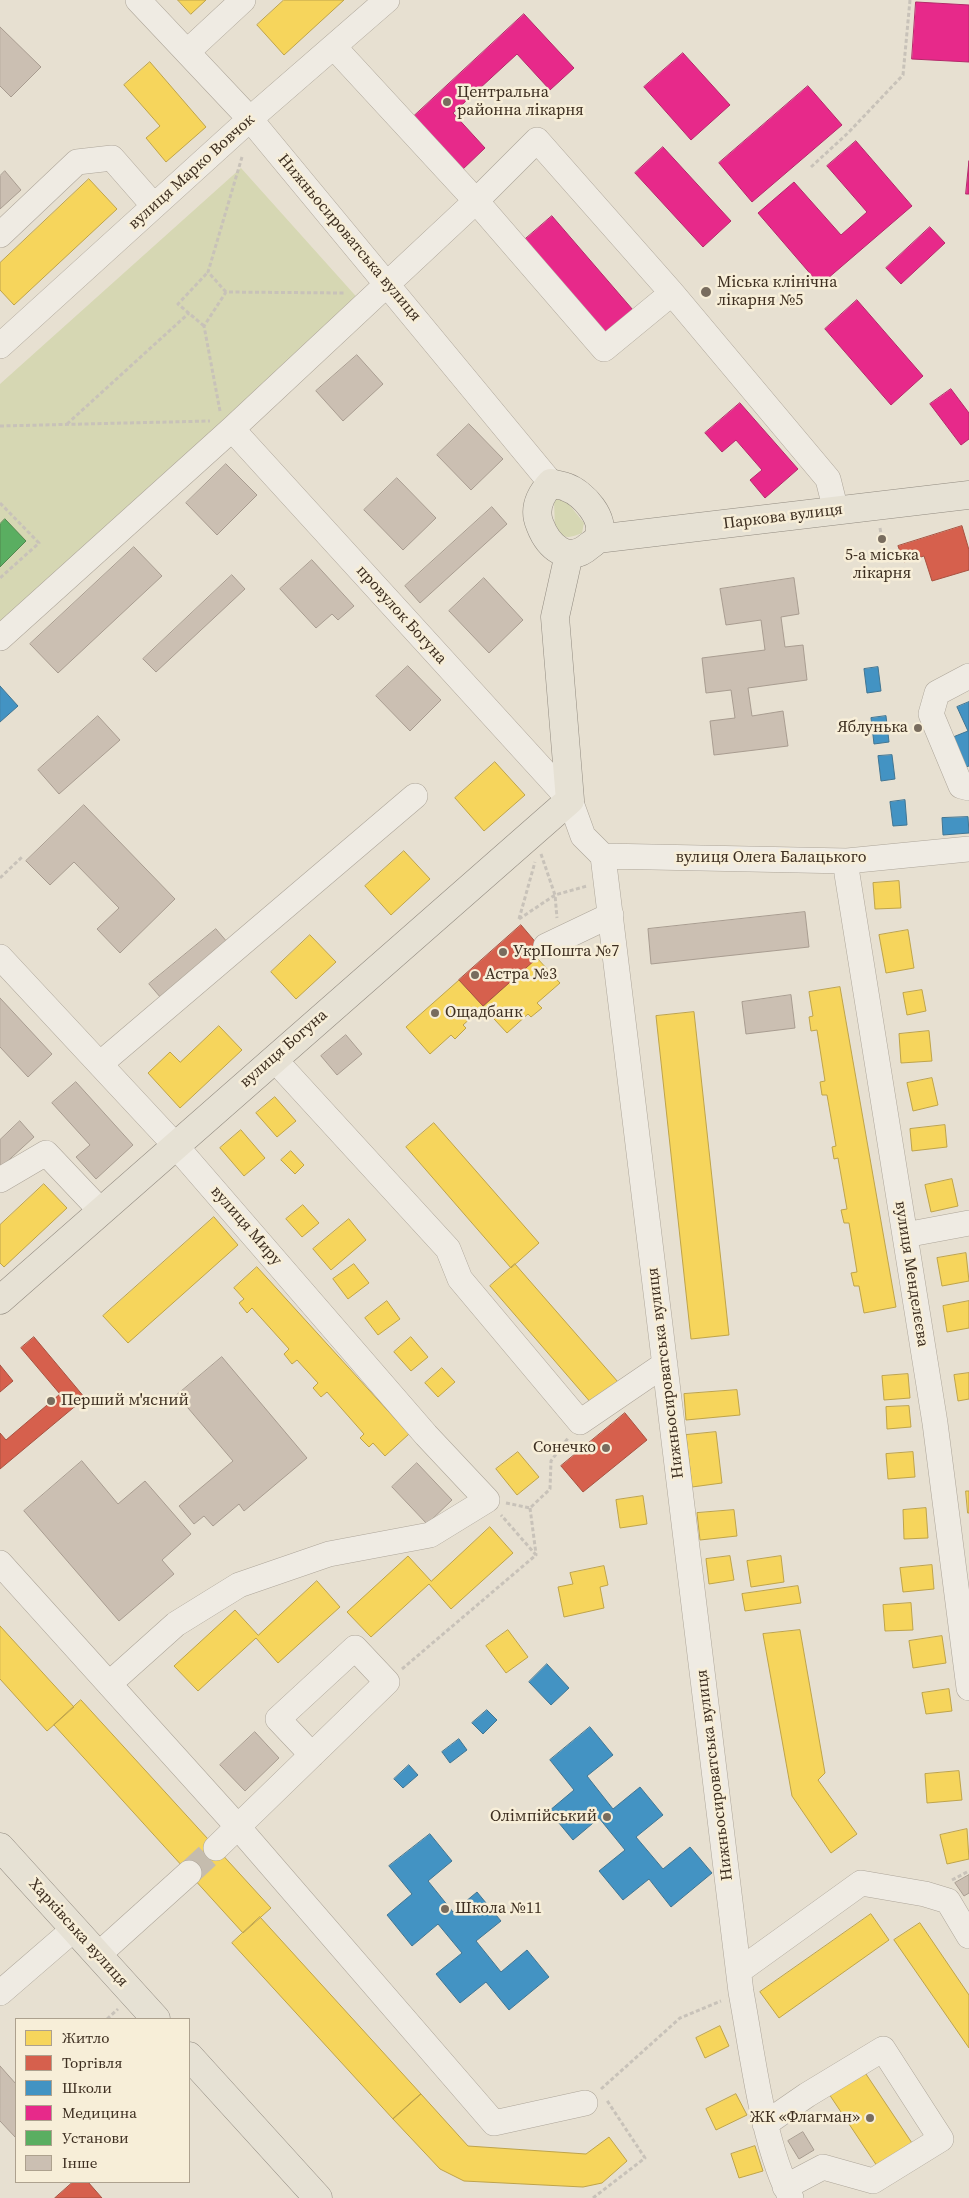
<!DOCTYPE html>
<html>
<head>
<meta charset="utf-8">
<style>
	body { margin:0 }
	#map { position:relative; width:969px; height:2198px; overflow:hidden; background:#e7e0d1; font-family:"Source Serif 4",serif }
	canvas { display:block }
	.legend { position:absolute; left:15px; top:2018px; width:175px; height:165px; box-sizing:border-box; background:#f7eed8; border:1px solid #ada18e; margin:0; padding:6px 9px; list-style:none; font-size:15px; color:#3d2e20 }
	.legend li { display:flex; align-items:center; gap:10px; height:25px }
	.legend b { width:25px; border:1px solid #ada18e }
</style>
</head>
<body>
<div id="map">
<canvas width="969" height="2198"></canvas>
<ul class="legend">
<li><b style="height:14px;background:#f6d55c"></b>Житло</li>
<li><b style="height:14px;background:#d6604d"></b>Торгівля</li>
<li><b style="height:14px;background:#4393c3"></b>Школи</li>
<li><b style="height:14px;background:#e7298a"></b>Медицина</li>
<li><b style="height:14px;background:#5aae61"></b>Установи</li>
<li><b style="height:14px;background:#cbbfb2"></b>Інше</li>
</ul>
</div>
<script>
const g = document.querySelector('canvas').getContext('2d');
g.lineJoin = 'round';
function fill(path, color) {
  g.fillStyle = color;
  g.fill(path, 'evenodd');
}
function trace(path, color, width, dash) {
  g.strokeStyle = color;
  g.lineWidth = width;
  g.lineCap = dash ? 'butt' : 'round';
  g.setLineDash(dash || []);
  g.stroke(path);
}
function drawText(font, color, halo, rows, align = 'center') {
  g.font = font + ' "Source Serif 4",serif';
  g.lineWidth = 5;
  g.setLineDash([]);
  g.textBaseline = 'middle';
  g.strokeStyle = halo;
  g.fillStyle = color;
  for (const [text, x, y, turn = 0] of rows) {
    g.save();
    g.translate(x, y);
    g.rotate((+turn || 0) * Math.PI / 180);
    g.textAlign = isNaN(turn) ? turn : align;
    if (halo) g.strokeText(text, 0, 0);
    g.fillText(text, 0, 0);
    g.restore();
  }
}
fill(new Path2D(`
	M241,168L362,303L0,626V384Z
	M563,497L584,523L582,533C571,538 564,539 555,531L554,498Z`), '#d6d7b3');
const homes = new Path2D(`
	M178,0H206L191,14Z
	M284,0H344L284,55L257,25Z
	M150,62L206,127L166,162L146,138L160,126L124,85Z
	M89,179L117,209L14,305L0,290V263Z
	M495,762L525,795L484,831L455,798Z
	M404,851L430,879L391,915L365,886Z
	M899,881L901,908L875,909L873,883Z
	M908,930L914,968L886,973L879,935Z
	M310,935L336,962L296,999L271,972Z
	M537,958L560,983L537,1003L542,1008L531,1017L528,1014L507,1033L483,1007L463,1025L466,1028L455,1039L451,1035L430,1054L406,1027L459,980L483,1006Z
	M840,987L896,1307L864,1313L859,1286H854L851,1273L857,1272L849,1223H844L841,1210L847,1209L838,1158L834,1159L832,1147L836,1146L827,1095H822L820,1082L825,1081L817,1030L811,1031L809,1017L813,1016L809,992Z
	M922,990L926,1011L907,1015L903,993Z
	M694,1012L729,1335L691,1339L656,1016Z
	M219,1026L242,1050L180,1108L148,1073L170,1052L180,1062Z
	M929,1031L932,1061L901,1063L899,1034Z
	M932,1078L938,1105L913,1111L907,1083Z
	M275,1097L296,1121L277,1137L256,1113Z
	M434,1123L539,1243L511,1268L406,1147Z
	M945,1125L947,1147L912,1151L910,1129Z
	M241,1130L265,1158L244,1176L220,1148Z
	M291,1151L304,1165L295,1174L281,1160Z
	M952,1179L958,1206L931,1212L925,1185Z
	M44,1184L67,1208L4,1267L0,1263V1225Z
	M303,1205L319,1223L302,1237L286,1219Z
	M214,1217L238,1245L128,1343L103,1316Z
	M349,1219L366,1240L331,1270L313,1249Z
	M966,1253L969,1281L942,1286L937,1258Z
	M354,1264L369,1283L348,1299L333,1279Z
	M515,1264L618,1382L592,1404L490,1286Z
	M257,1267L409,1434L385,1456L373,1443L369,1447L360,1438L364,1434L327,1392L321,1397L313,1388L318,1383L297,1360L292,1364L284,1354L289,1349L252,1308L247,1313L239,1303L244,1299L234,1288Z
	M387,1301L400,1319L378,1335L365,1318Z
	M969,1301V1328L947,1332L943,1306Z
	M411,1337L428,1357L411,1371L394,1352Z
	M442,1368L455,1382L438,1397L425,1383Z
	M969,1373V1399L958,1401L954,1375Z
	M908,1374L910,1398L884,1400L882,1376Z
	M737,1390L740,1415L686,1420L684,1394Z
	M909,1406L911,1427L887,1429L886,1407Z
	M716,1432L722,1483L692,1487L686,1435Z
	M518,1452L539,1477L517,1495L496,1469Z
	M913,1452L915,1477L888,1479L886,1454Z
	M966,1491H969V1513H968Z
	M643,1496L647,1524L620,1528L616,1500Z
	M926,1508L928,1538L904,1539L903,1510Z
	M734,1510L737,1536L700,1540L697,1513Z
	M490,1527L513,1553L451,1609L429,1584L371,1637L347,1612L408,1556L431,1581Z
	M730,1556L734,1580L709,1584L706,1559Z
	M781,1556L784,1582L751,1587L747,1561Z
	M932,1565L934,1589L903,1592L900,1568Z
	M604,1566L608,1585L600,1587L604,1608L564,1617L558,1587L573,1584L570,1573Z
	M317,1581L340,1607L278,1663L256,1638L198,1691L174,1666L235,1610L258,1635Z
	M798,1586L801,1603L745,1611L742,1594Z
	M911,1603L913,1630L885,1631L883,1605Z
	M0,1626L74,1707L47,1731L0,1679Z
	M508,1630L528,1657L506,1673L486,1646Z
	M800,1630L825,1773L818,1780L857,1834L831,1853L792,1796L763,1634Z
	M942,1636L946,1663L913,1668L909,1641Z
	M949,1689L952,1711L926,1714L922,1693Z
	M81,1700L271,1908L243,1933L54,1725Z
	M959,1771L962,1800L927,1803L925,1774Z
	M967,1829L969,1859L947,1864L940,1835Z
	M871,1914L889,1940L779,2018L760,1992Z
	M260,1917L421,2094L393,2119L232,1943Z
	M920,1923L969,1995V2048L894,1940Z
	M720,2026L729,2046L705,2058L696,2038Z
	M862,2068L914,2146L879,2169L827,2091Z
	M421,2094L468,2146L586,2154L609,2137L627,2161L602,2183L583,2187L464,2181L440,2169L393,2119Z
	M736,2094L747,2115L716,2130L706,2109Z
	M755,2146L763,2171L739,2178L731,2154Z`);
fill(homes, '#f6d55c');
trace(homes, '#bea34a', 1);
const shops = new Path2D(`
	M962,526L969,550V570L932,581L924,556L904,562L898,546Z
	M521,925L544,952L483,1006L459,980Z
	M34,1337L85,1398L0,1469V1433L6,1440L60,1394L21,1348Z
	M0,1365L13,1381L0,1392Z
	M625,1413L647,1440L583,1492L561,1466Z
	M73,2182H88L102,2198H55Z`);
fill(shops, '#d6604d');
trace(shops, '#a85140', 1);
const schools = new Path2D(`
	M878,667L881,691L867,693L864,669Z
	M0,686L18,706L0,722Z
	M969,702V766L966,767L953,737L968,731L957,707Z
	M886,716L889,742L874,744L871,718Z
	M892,755L895,779L881,781L878,756Z
	M905,800L907,825L893,826L890,802Z
	M968,817L969,833L943,835L942,818Z
	M547,1664L569,1688L551,1705L529,1682Z
	M487,1710L497,1720L483,1734L472,1723Z
	M590,1727L613,1755L587,1776L613,1809L640,1787L663,1815L636,1837L663,1869L690,1847L712,1873L671,1907L649,1879L623,1900L599,1871L625,1850L599,1818L573,1840L549,1811L574,1790L550,1760Z
	M459,1739L467,1750L450,1763L442,1752Z
	M409,1765L418,1775L403,1788L394,1779Z
	M430,1834L452,1861L428,1881L453,1912L477,1892L501,1921L476,1941L501,1972L527,1950L549,1977L509,2010L486,1982L460,2003L436,1974L462,1953L438,1924L412,1946L387,1915L412,1894L389,1866Z`);
fill(schools, '#4393c3');
trace(schools, '#417592', 1);
const health = new Path2D(`
	M916,2L969,5V62L912,59Z
	M524,14L574,68L550,90L517,54L453,113L485,148L461,171L412,118Z
	M683,53L730,105L691,140L644,87Z
	M808,86L842,125L752,202L719,163Z
	M856,141L912,206L820,285L758,213L794,182L841,235L867,212L827,166Z
	M663,147L731,221L703,247L635,173Z
	M969,161V194H966Z
	M552,216L633,310L603,336L522,242Z
	M930,227L945,243L901,284L886,268Z
	M857,300L923,376L891,405L825,329Z
	M951,389L969,413V439L961,445L930,404Z
	M740,403L798,469L765,498L750,480L762,470L736,440L722,452L705,433Z`);
fill(health, '#e7298a');
trace(health, '#b42a6a', 1);
const public = new Path2D(`
	M5,519L26,541L0,567V524Z`);
fill(public, '#5aae61');
trace(public, '#51884e', 1);
const building = new Path2D(`
	M0,27L41,67L11,97L0,86Z
	M5,171L21,190L0,209V176Z
	M357,355L383,384L343,421L316,391Z
	M469,424L503,459L471,490L437,455Z
	M226,464L257,495L217,535L186,503Z
	M397,478L436,518L403,550L364,510Z
	M492,507L507,524L420,603L405,586Z
	M134,547L162,576L58,673L30,644Z
	M312,560L354,606L338,620L332,614L316,628L280,589Z
	M232,575L245,589L156,672L143,659Z
	M484,578L523,620L489,653L449,611Z
	M794,578L799,614L781,617L785,647L803,645L807,680L748,688L752,716L783,711L788,746L714,755L710,721L735,718L731,690L706,693L702,658L765,650L761,620L726,625L720,589Z
	M408,666L441,700L410,731L376,696Z
	M98,716L120,740L59,794L38,770Z
	M84,805L175,899L120,953L97,929L119,908L74,862L50,885L26,861Z
	M805,912L809,947L651,964L648,929Z
	M216,929L228,943L161,998L149,984Z
	M791,995L795,1028L746,1034L742,1002Z
	M0,998L52,1054L28,1077L0,1047Z
	M346,1035L362,1054L337,1075L321,1056Z
	M76,1082L133,1145L96,1179L76,1157L90,1145L52,1103Z
	M20,1121L34,1137L0,1168V1140Z
	M222,1357L307,1458L244,1511L239,1504L213,1526L204,1516L194,1524L179,1506L233,1461L177,1395Z
	M82,1461L118,1504L145,1481L191,1534L162,1560L174,1574L119,1621L24,1511Z
	M417,1463L452,1500L427,1524L392,1487Z
	M255,1732L279,1758L245,1791L220,1765Z
	M969,1875V1893L964,1896L955,1883Z
	M0,2066L16,2084V2138L0,2121Z
	M803,2132L814,2150L799,2159L788,2141Z`);
fill(building, '#cbbfb2');
trace(building, '#a89c90', 1);
trace(new Path2D(`
	M189,1873L216,1848`), '#c5bcae', 25, [25, 12]);
const minor = new Path2D(`
	M138,0L250,119L551,483
	M334,47L476,201L537,140L672,293
	M187,52L243,0
	M0,235L77,162L112,158L154,206
	M0,346L250,119L387,0
	M232,429L570,800L583,836L603,856L741,1992C753,2056 762,2141 791,2198
	M0,638L232,429L476,201L604,349L672,293L828,479L836,511
	M969,676L937,693L931,714L961,786L969,788
	M603,856L847,861L969,849
	M847,861V874L935,1423L969,1688
	M546,946L611,915
	M0,957L175,1145L426,1435L487,1500L430,1535L329,1554L239,1585L176,1624L109,1684
	M274,1059L448,1249L460,1279L580,1422L665,1364
	M100,1064L415,796
	M0,1180L46,1153L101,1211
	M905,1235L969,1223
	M0,1563L238,1827L494,2123L585,2103
	M216,1848L387,1682L355,1648L278,1719L312,1755
	M98,1955L189,1873
	M739,1971L861,1883L925,1894L948,1901L969,1936
	M0,1993L74,1929
	M765,2124L807,2095L883,2049L941,2139L873,2181L823,2167L785,2187`);
const major = new Path2D(`
	M551,483C556,485 562,485 566,487C583,493 607,519 598,538C596,541 592,544 589,546C568,565 548,546 540,525C533,509 540,495 551,483Z
	M597,539L969,495
	M0,1300L570,800L555,617L569,554
	M0,1847L156,2019
	M189,2056L318,2198`);
trace(minor, '#ada599', 26);
trace(major, '#928b80', 29);
trace(new Path2D(`
	M811,167L848,133L903,75L910,0
	M226,292L208,272L242,157
	M204,326L178,304L208,272
	M220,411L204,326L226,292L345,293
	M67,424L189,313
	M0,426L210,421
	M0,503L39,543L0,578
	M880,528L882,539
	M541,854L555,895L557,918
	M0,878L22,857
	M519,919L535,862
	M519,919L555,895L587,886
	M506,1503L530,1508L550,1489L551,1461L568,1438
	M530,1508L536,1554
	M402,1669L536,1555L501,1515
	M952,1880L969,1871
	M107,2019L118,2009
	M601,2089L680,2018L721,2001
	M593,2198L645,2158L606,2099`), '#c8c2b9', 3, [4, 2.5]);
trace(minor, '#efebe3', 25);
trace(major, '#e6e1d4', 28);
for (const [x, y, r, color] of [
	[447,102,5,"#786c5e"],
	[706,292,6,"#786c5e"],
	[882,539,5,"#786c5e"],
	[918,728,5,"#786c5e"],
	[503,952,5,"#786c5e"],
	[475,975,5,"#786c5e"],
	[435,1013,5,"#786c5e"],
	[51,1401,5,"#786c5e"],
	[606,1448,5,"#786c5e"],
	[607,1817,5,"#786c5e"],
	[445,1909,5,"#786c5e"],
	[870,2118,5,"#786c5e"]
]) {
  const dot = new Path2D();
  dot.arc(x, y, r, 0, 2 * Math.PI);
  g.fillStyle = color;
  g.fill(dot);
  trace(dot, '#f7eed8', 2);
}
drawText('16px', '#3d2e20', '#f7eed8', [
	["Центральна",457,93],
	["районна лікарня",457,111],
	["Міська клінічна",717,283],
	["лікарня №5",717,301],
	["5-а міська",882,556,"center"],
	["лікарня",882,574,"center"],
	["Яблунька",908,728,"right"],
	["УкрПошта №7",513,952],
	["Астра №3",485,975],
	["Ощадбанк",445,1013],
	["Перший м'ясний",61,1401],
	["Сонечко",596,1448,"right"],
	["Олімпійський",597,1817,"right"],
	["Школа №11",455,1909],
	["ЖК «Флагман»",860,2118,"right"]
], 'left');
drawText('16px', '#3d2e20', '#f7eed8', [
	["вулиця Марко Вовчок",192,172,-42],
	["Нижньосироватська вулиця",349,238,50],
	["Паркова вулиця",783,517,-7],
	["провулок Богуна",401,615,48],
	["вулиця Олега Балацького",771,858],
	["вулиця Богуна",284,1049,-41],
	["вулиця Миру",246,1226,49],
	["вулиця Менделєєва",911,1274,81],
	["Нижньосироватська вулиця",666,1373,-97],
	["Нижньосироватська вулиця",715,1775,-97],
	["Харківська вулиця",78,1933,48]
]);
</script>
</body>
</html>
